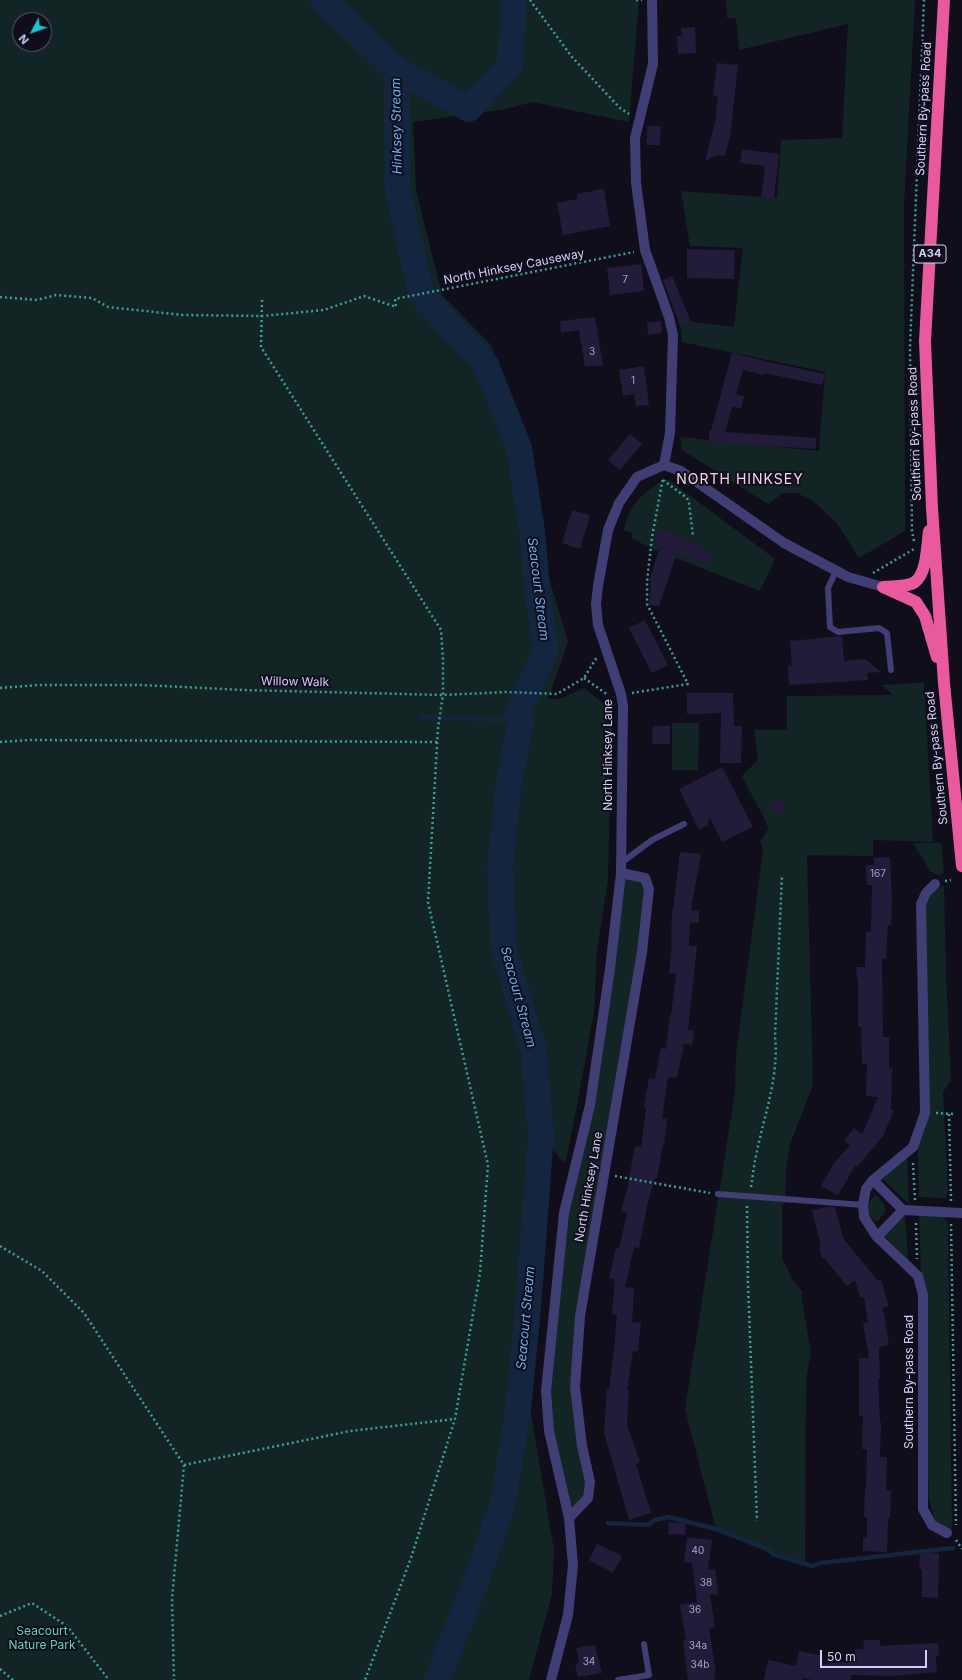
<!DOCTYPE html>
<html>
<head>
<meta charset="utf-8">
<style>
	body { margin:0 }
	#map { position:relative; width:962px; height:1680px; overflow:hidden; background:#100e1b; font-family:Inter,sans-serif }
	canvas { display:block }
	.north { position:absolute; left:12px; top:12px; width:40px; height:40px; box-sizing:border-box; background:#100e1b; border:1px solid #5e5b74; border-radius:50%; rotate:229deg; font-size:11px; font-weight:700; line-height:16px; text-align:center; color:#d4cef9 }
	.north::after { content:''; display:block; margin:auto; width:14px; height:18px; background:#1cc3d7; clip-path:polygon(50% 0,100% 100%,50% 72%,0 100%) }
	.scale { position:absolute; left:820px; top:1650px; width:107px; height:18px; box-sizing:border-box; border:2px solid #d4cef9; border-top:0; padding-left:5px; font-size:12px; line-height:14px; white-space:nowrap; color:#d4cef9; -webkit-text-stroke:3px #100e1b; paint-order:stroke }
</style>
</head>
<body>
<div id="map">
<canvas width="962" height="1680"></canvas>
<div class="north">N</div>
<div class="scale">50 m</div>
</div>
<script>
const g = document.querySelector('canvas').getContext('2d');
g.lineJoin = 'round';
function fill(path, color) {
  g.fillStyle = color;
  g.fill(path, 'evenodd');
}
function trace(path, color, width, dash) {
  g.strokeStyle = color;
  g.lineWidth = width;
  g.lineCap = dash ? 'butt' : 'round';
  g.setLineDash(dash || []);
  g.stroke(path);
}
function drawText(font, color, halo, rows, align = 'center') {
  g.font = font + ' Inter,sans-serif';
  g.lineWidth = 4;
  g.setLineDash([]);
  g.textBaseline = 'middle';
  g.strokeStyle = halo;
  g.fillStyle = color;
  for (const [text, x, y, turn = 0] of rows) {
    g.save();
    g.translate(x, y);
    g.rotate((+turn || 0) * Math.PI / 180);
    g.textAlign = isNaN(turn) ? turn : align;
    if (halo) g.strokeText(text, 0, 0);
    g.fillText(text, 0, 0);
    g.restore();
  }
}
fill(new Path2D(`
	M0,0H639L629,122L532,102L506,109L413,122L416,190L442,295L491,345L531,447L547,571L568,642L548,699H560L584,688L612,710L608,880L597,950L594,1012L575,1116L565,1164L541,1135L518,1410L502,1506L476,1581L437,1680H0ZM20,20H44V44H20Z
	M726,0H915L904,205L905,531L859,558L837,523L813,501L797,493H783L768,504L682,450L680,437L819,451L825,372L682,342L680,320L734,327L743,248L690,246L681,191L777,198L781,140L842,138L848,24L739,50L736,18H727Z
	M663,480H669L775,559L760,591L655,550L631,538L633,533L624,530C630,504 642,493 663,480Z
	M913,683H924L933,842L873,840V856L797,855H807L813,1085L790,1144L786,1168L785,1203L782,1204V1258L792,1279L803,1293L801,1294L811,1352L806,1381L805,1565L773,1554L767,1549L716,1529L685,1409L735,1092L736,1054L763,850L760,841L769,828L742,776L758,760L754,730H787V696L893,695L882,685Z
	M672,723H699L698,770H672Z
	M913,843H941L944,873L938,875L931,872Z
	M621,873L637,875L649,889L604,1174L575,1387L588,1498L569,1518L546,1391L564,1213L590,1105Z
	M944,885L946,974L951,1081L943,1092L948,1192L945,1198L919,1197L918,1148L927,1116L923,908C928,897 932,891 944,885Z
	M907,1157L909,1204L882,1179Z
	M876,1195L885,1206L886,1211L877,1222L868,1215C867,1205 868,1201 876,1195Z
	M919,1214L944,1217L948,1225L952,1533L935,1522L929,1499Z
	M905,1216L908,1259L884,1236Z
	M528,1395L554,1550L552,1594L529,1680H446L456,1643L485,1579L514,1501L512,1476Z`), '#122524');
trace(new Path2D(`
	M420,717L521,720
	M608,1523L648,1525L655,1520L669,1517L716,1529L767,1549L773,1554L812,1566L820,1563L953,1548`), '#14253f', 4.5);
trace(new Path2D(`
	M323,0L396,69
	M437,1680L476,1581L502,1506L518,1410L528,1308L541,1134L533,1047L504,950L500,868L508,788L521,720L517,715L546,650L537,589L532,531L519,448L486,365L421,294L398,191L396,69L469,109L510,65L514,0`), '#14253f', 26);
fill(new Path2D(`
	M695,27L696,53L678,54L677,36H682L681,28Z
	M717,63L738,65L730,137L725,156L717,155L705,161L715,123L718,96L713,95Z
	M647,126H661L660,145H647Z
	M742,149L779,154L774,199L761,198L765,166L740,163Z
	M604,189L610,226L563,235L557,203L577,199V194Z
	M687,249L735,250L734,279L687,278Z
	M641,264L644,291L610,295L607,268Z
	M672,276L691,322L680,326L663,280Z
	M595,317L603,365L585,367L579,330L561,333L560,321Z
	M661,321L662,333L648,335L647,323Z
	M732,353L773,363L825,374L822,385L764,373V375L743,370L736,394L744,396L741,409L732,406L725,432L816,438V449L709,442V431H711Z
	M644,366L649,405L636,406L634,394L623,396L619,370Z
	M630,434L642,444L620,470L608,460Z
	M572,510L590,515L580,549L562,543Z
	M660,528L714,553L709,565L699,560L698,562L677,553L659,606L649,605L651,581H649L661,545L653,542Z
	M645,620L668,665L652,673L629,628Z
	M842,636L844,661L865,659L881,672L867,673L868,680L789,685L788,666H792L790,641Z
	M687,693H733L734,726H742L741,763H720L721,713L687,714Z
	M653,726H670V744H652Z
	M722,767L753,827L722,842L709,816L708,825L699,830L679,789Z
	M770 807a7 7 0 1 1 14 0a7 7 0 1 1-14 0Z
	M680,852L701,854L691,910L699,911V923L690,922L689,946H697L688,1030L694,1031L692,1045L684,1044L677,1078L668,1077L662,1119H667L664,1145L663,1144L657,1178H655L648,1201L639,1248L634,1247L625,1287L634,1288L632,1322L641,1323L638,1352L633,1351L627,1390H629L627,1425L640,1462L636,1464L651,1513L629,1520L604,1433L607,1389H609L614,1349L617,1315L612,1314L615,1279L609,1278L616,1248L619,1249L627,1213L621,1211L628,1185L635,1146L641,1147L646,1108L644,1107L649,1078L655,1079L661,1048L666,1049L670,1015H671L676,974L669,973L672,942H671L672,910H673Z
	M890,857L892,899L891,925H888L886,959H882L883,1037H889V1070L892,1067L891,1109L894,1110L883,1136L857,1167L855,1166L838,1195L821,1186L834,1163L850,1145L844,1141L854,1128L862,1135L878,1097L866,1096L867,1064H862L861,1027H858V978H857L856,967H865L866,932H871L872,885H867L866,865H874V858Z
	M826,1207H835L843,1238L878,1281L881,1280L889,1306L883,1308L889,1345L879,1347L880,1379H878L880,1422H881L880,1457H887L886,1490L891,1491L890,1518H888L887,1552L863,1551V1538H867V1517H864L865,1489H866L867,1449H862L863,1416H859V1358H869L863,1323H868L864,1297L860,1298L855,1280L847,1286L824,1258L822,1259L819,1245H821L812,1210Z
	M669,1522L686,1523L685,1535L668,1534Z
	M687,1537L712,1540L708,1570L715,1569L718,1594L710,1595L715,1627L709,1628L716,1673H714L715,1680H688L683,1641L686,1640L680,1605L697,1602L692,1563L684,1562Z
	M597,1544L622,1556L613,1573L589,1560Z
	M920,1553H939L938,1598L922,1597V1569H919Z
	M864,1640H880V1646L938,1643L939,1656H936L937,1672L892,1676L851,1675V1680H813L802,1678V1680H764L768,1660L796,1666L799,1651L823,1656L822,1664L855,1661V1649H863Z
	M595,1645L602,1673L578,1677L575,1664L579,1663L576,1648Z`), '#221c3a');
trace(new Path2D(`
	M530,0L572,57L620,108L629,114
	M636,0H642
	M0,297L37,300L56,295L92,298L108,307L183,315L262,316L324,310L364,296L396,307L395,299L634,252
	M262,300L261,347L441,630L443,660V695L438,728L428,902L488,1165L480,1273L455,1419L411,1558L365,1680
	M663,480L687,498L689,503L693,536
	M914,541L912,531L910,346L924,0
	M873,573L914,549
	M584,678L608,695
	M0,688L38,685H142L244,690L443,695L506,692L557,694L584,678L597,657
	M632,693L688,684L647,604V581L652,537L663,478
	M0,742L30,740L437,742
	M945,881L951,880
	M936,1113L954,1114
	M949,1114L951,1201
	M913,1163L915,1200
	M615,1176L710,1193
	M751,1187C753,1175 754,1163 757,1151C765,1113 779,1076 775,1036L782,875
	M747,1206L748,1284L757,1521
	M916,1223L917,1259
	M951,1224L956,1525
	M0,1246L42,1271L84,1313L184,1465L172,1599L174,1680
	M184,1465L350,1431L455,1419
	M956,1540L962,1549
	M0,1616L32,1603L67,1626L109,1680
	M0,1669L13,1680`), '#3ca09a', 2.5, [2, 3]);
trace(new Path2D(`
	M836,571L828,588L830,627L838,632L879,628L887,633L891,670
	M621,863L652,840L684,824
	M718,1194L863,1205
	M618,1680L649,1675L644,1644`), '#413e75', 6);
trace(new Path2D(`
	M652,0L653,64L635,138L636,183L645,250L669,317L673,335L670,433L664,465
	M935,884L926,893L921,904L925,1113L913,1147L873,1180L866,1189L863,1205L864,1217L877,1237L918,1276L923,1295V1509L932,1525L947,1533
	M873,1180L903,1210L877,1237
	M903,1210L962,1213
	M569,1518L588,1498L590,1482L582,1446L575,1387L580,1316L642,952L649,889L645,878L621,873
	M551,1680L568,1615L573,1565L569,1518L549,1431L546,1391L564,1213L590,1105L610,969L621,873L623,706L621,694L598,625L596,604L598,586L608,530L619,503L637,477L664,465L681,471L784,543L848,577L883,587`), '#413e75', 10);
trace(new Path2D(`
	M944,0L925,341L932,508L944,683L962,866
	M883,587L916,602L925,616L937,657
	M884,587C893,586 908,587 915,582C927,573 927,545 929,531`), '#e9599d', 12);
drawText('10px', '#a8a2c9', null, [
	["7",625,280],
	["3",592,352],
	["1",633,381],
	["167",878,874],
	["40",698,1551],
	["38",706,1583],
	["36",695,1610],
	["34a",698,1646],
	["34",589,1662],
	["34b",700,1665]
]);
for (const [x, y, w] of [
	[930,254,32]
]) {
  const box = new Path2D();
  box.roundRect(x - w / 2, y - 9, w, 18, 3);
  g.fillStyle = '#100e1b';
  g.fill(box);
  trace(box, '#d4cef9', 1);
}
drawText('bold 11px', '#d4cef9', null, [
	["A34",930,254]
]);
drawText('12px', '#d4cef9', '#100e1b', [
	["Southern By-pass Road",924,109,-87],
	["North Hinksey Causeway",514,267,-11],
	["Southern By-pass Road",915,434,-92],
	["Willow Walk",295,682,1],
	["North Hinksey Lane",608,755,-90],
	["Southern By-pass Road",937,758,-96],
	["North Hinksey Lane",589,1187,-80],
	["Southern By-pass Road",909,1382,-90]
]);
drawText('12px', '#65ceb5', '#100e1b', [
	["Seacourt",42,1631],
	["Nature Park",42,1645]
]);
drawText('italic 13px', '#6aaeec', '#100e1b', [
	["Hinksey Stream",397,126,-91],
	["Seacourt Stream",538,589,83],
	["Seacourt Stream",518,997,75],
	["Seacourt Stream",526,1318,-85]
]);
g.letterSpacing = '1px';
drawText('14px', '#f9d0ea', '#100e1b', [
	["NORTH HINKSEY",740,480]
]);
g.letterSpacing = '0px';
</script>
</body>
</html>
